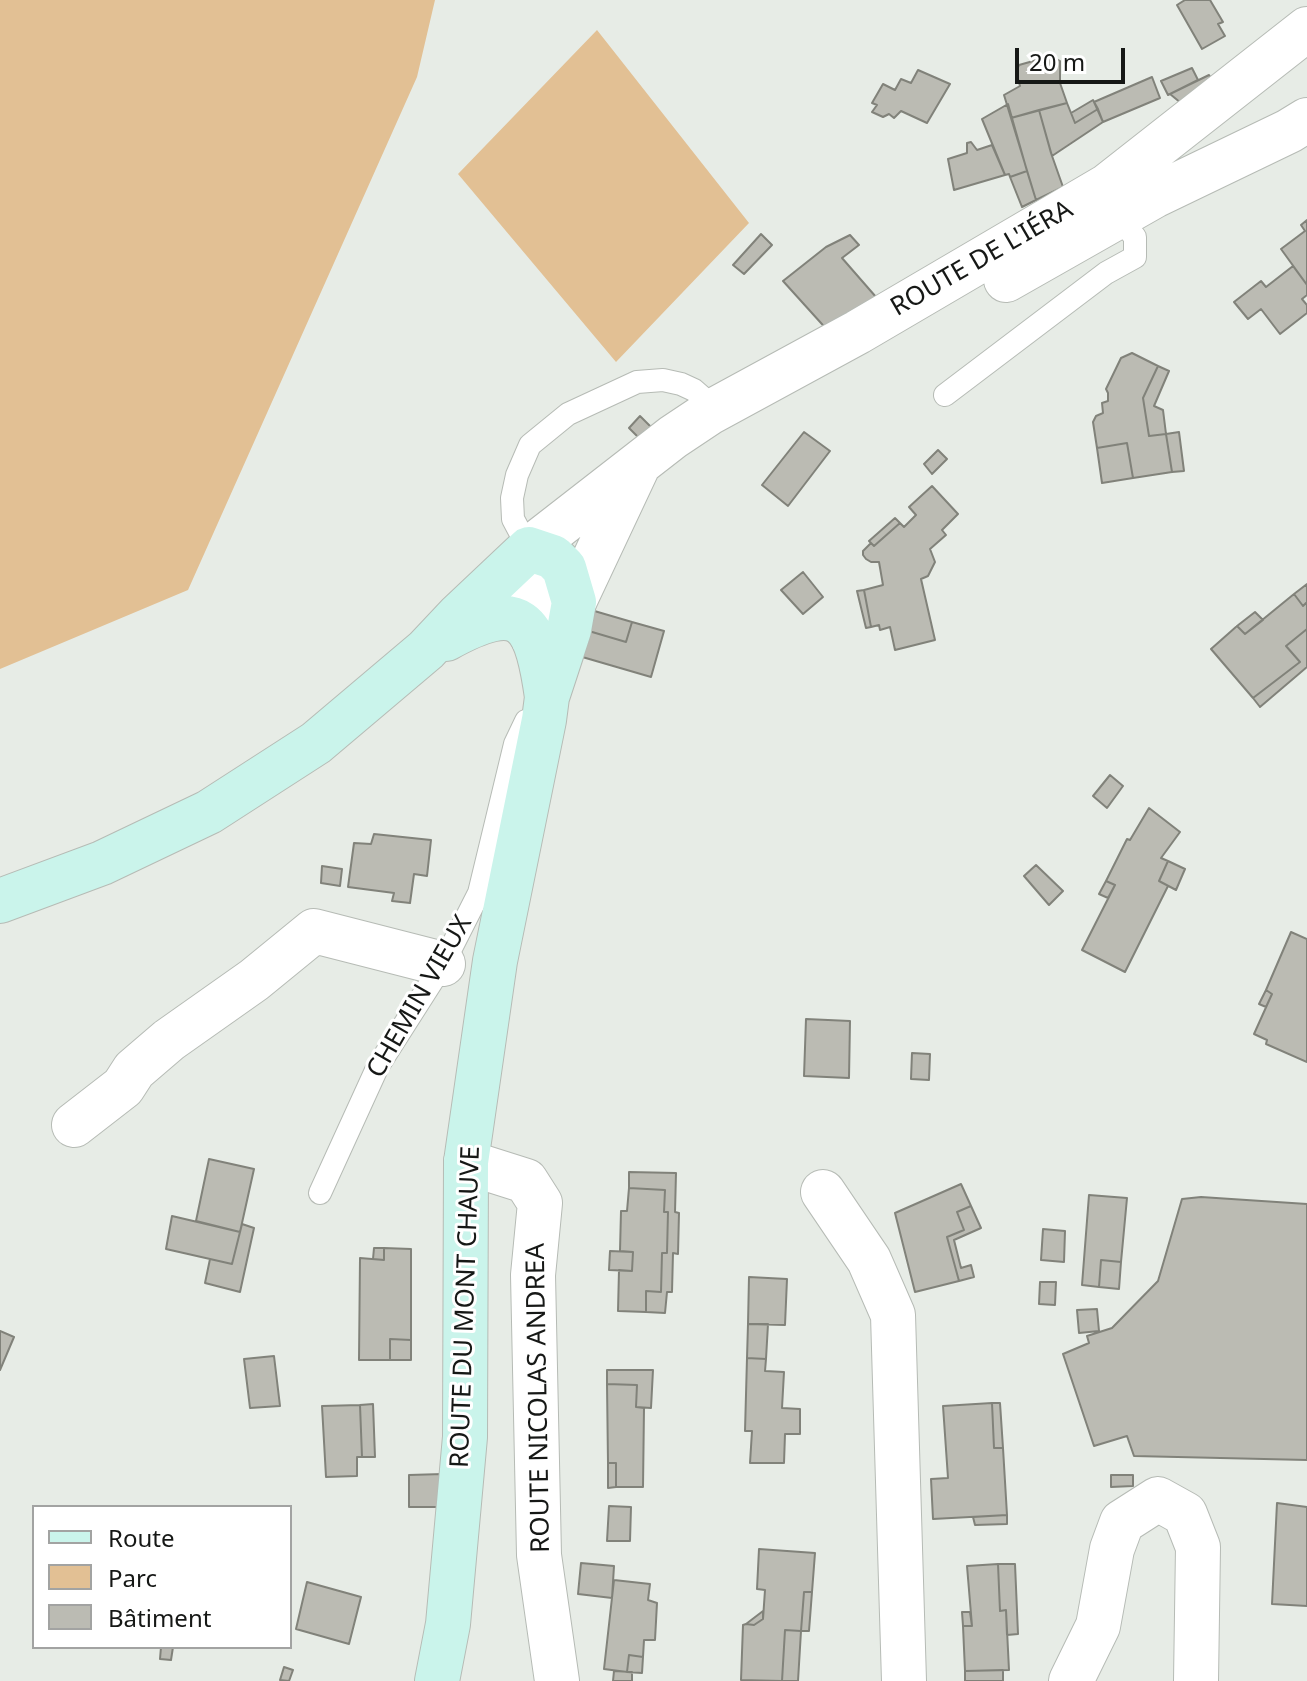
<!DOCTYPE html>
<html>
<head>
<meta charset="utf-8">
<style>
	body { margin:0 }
	#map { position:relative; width:1307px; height:1681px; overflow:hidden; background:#e7ece6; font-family:"Noto Sans",sans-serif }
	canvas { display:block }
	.legend { position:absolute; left:32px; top:1505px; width:260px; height:144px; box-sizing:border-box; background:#fff; border:2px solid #a2a3a2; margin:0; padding:10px 14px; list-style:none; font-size:24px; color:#161816 }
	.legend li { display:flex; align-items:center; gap:16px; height:40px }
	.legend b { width:40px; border:2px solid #a2a3a2 }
	.scale { position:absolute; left:1015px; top:48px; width:110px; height:36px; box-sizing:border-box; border:4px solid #161816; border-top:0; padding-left:10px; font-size:24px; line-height:28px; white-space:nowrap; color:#161816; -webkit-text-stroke:6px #fff; paint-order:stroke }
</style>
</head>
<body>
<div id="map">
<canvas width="1307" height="1681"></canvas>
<ul class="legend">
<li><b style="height:10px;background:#caf4eb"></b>Route</li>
<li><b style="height:22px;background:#e2c094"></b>Parc</li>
<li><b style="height:22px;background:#bbbbb3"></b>Bâtiment</li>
</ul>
<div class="scale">20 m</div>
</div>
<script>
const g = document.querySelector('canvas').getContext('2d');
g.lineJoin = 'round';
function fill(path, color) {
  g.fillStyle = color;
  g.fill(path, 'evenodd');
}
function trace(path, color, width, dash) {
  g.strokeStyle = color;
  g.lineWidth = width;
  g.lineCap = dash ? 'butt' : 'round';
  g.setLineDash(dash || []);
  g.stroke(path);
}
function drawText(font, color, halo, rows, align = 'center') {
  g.font = font + ' "Noto Sans",sans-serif';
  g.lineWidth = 6;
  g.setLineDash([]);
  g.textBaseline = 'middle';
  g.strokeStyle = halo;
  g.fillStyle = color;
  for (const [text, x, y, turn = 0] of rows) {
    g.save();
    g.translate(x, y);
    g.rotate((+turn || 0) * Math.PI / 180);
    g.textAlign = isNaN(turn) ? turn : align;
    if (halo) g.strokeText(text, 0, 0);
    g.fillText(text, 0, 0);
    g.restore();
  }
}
fill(new Path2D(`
	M0,0H435L417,77L188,590L0,669Z
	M597,30L749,223L616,362L458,174Z`), '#e2c094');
const building = new Path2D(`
	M1185,0H1210L1223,22L1218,24L1225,36L1202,49L1177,5Z
	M1051,56L1060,61V83L1067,103L1011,118L1004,95L1020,86L1016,72L1019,65Z
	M1192,68L1198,80L1168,95L1161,81Z
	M918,70L950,84L927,123L901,111L894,118L889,114L883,117L872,112L877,105L872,103L883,84L895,90L901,79L911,83Z
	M1209,75L1215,85L1187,108L1170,94Z
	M1152,77L1160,98L1103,122L1094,102Z
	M1093,100L1098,109L1075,123L1071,113Z
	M1067,103L1075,123L1098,109L1103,122L1052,156L1039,110Z
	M1008,104L1027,171L1010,177L1009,174L1005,175L982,119Z
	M1039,110L1051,153L1063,187L1036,200L1011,118Z
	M971,142L977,150L992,145L1005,175L954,190L948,159L967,153V143Z
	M1027,171L1036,200L1022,207L1010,177Z
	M1307,220V285L1281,249L1305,231L1301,225Z
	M761,234L772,245L744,274L733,265Z
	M850,235L859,245L842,258L876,297L830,333L783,281L826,247Z
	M1293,266L1307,285V295L1302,299L1307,305V313L1280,334L1261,309L1248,319L1234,302L1261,281L1266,287Z
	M1132,353L1158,366L1143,398L1149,436L1166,434L1172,472L1133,478L1127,443L1097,448L1093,422L1096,416L1103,413L1102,403L1108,401V393L1106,389L1121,358Z
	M1158,366L1169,371L1154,406L1163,410L1166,434L1149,436L1143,398Z
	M640,416L652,428L640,439L629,428Z
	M804,432L830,451L788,506L762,485Z
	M1179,432L1184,471L1172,472L1166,434Z
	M1127,443L1133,478L1102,483L1097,448Z
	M938,450L947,459L932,474L924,464Z
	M932,486L958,514L942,530L946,535L930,549L935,562L928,576L921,579L935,640L895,650L890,627L880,630L879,625L871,627L864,590L883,585L879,562H871L866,559L863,555V551L871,543L874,546L900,523L904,527L916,515L909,507Z
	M895,518L900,523L874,546L869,541Z
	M803,572L823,597L803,614L781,590Z
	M1307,584V602L1303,606L1294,594Z
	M864,590L871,627L866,628L857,591Z
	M1294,594L1303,606L1307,602V629L1286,646L1300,662L1253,698L1211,649L1237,626L1245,634Z
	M591,610L632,622L626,642L582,629Z
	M1255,612L1263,620L1245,634L1237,626Z
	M632,622L664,631L651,677L572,654L582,629L626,642Z
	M1307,629V667L1260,707L1253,698L1300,662L1286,646Z
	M1110,775L1123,786L1107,808L1093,796Z
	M1149,808L1180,832L1161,858L1168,861L1159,881L1168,886L1125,972L1082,950L1115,885L1106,881L1127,839L1130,840Z
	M374,834L431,840L427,876L414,874L410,903L392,901L394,893L348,887L354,843L371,844Z
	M1168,861L1185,869L1176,890L1159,881Z
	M1036,865L1063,891L1049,905L1024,876Z
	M322,866L342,869L340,886L321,883Z
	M1106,881L1115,885L1108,898L1099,894Z
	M1291,932L1307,939V1062L1266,1044L1267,1040L1254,1034L1272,994L1266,990Z
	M1266,990L1272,994L1266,1007L1259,1004Z
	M806,1019L850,1021L849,1078L804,1076Z
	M912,1053L930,1054L929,1080L911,1079Z
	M209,1159L254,1169L240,1232L196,1221Z
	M629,1172L676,1173L675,1212L679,1213L678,1254L673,1253L672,1292H667L665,1313L646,1312V1291L661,1292L662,1253H667L668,1212H664L665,1190L629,1188Z
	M961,1184L971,1206L957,1212L964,1230L947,1237L959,1281L915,1292L895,1213Z
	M629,1188L665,1190L664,1212H668L667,1253H662L661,1292L646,1291V1312L618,1311L619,1270L632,1271L633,1252L620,1251L621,1211H627Z
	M1089,1195L1127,1198L1121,1262L1101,1260L1099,1287L1082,1285Z
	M1201,1197L1307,1204V1460L1134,1456L1127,1436L1094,1446L1063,1354L1089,1343L1087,1336L1112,1328L1158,1281L1182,1199Z
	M971,1206L981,1228L954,1240L961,1268L971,1265L974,1277L959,1281L947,1237L964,1230L957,1212Z
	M172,1216L240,1232L232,1264L166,1249Z
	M242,1224L254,1228L240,1292L205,1283L210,1259L232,1264Z
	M1043,1229L1065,1231L1064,1262L1041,1260Z
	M374,1248H384V1260L373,1259Z
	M384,1248L411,1249V1340L390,1339V1360H359L360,1258L384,1260Z
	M610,1251L633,1252L632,1271L609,1270Z
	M1101,1260L1121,1262L1119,1289L1099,1287Z
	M749,1277L787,1279L785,1325L748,1324Z
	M1040,1282H1056L1055,1305L1039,1304Z
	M1097,1309L1099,1331L1079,1333L1077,1310Z
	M748,1324H768L766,1359L747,1358Z
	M0,1331L14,1337L0,1370Z
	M390,1339L411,1340V1360H390Z
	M274,1356L280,1406L250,1408L244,1359Z
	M747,1358L766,1359L765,1371L784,1372L782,1408L800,1409V1434H785L784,1463H750L752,1431H745Z
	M607,1370H653L651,1408L636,1407L637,1385L607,1384Z
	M607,1384L637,1385L636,1407L644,1408L643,1487H616V1463H608Z
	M992,1403H1000L1003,1448H994Z
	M992,1403L994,1448H1003L1007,1515L933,1519L931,1479L948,1478L943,1406Z
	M373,1404L375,1457H362L360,1405Z
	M360,1405L362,1457H357V1476L326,1477L322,1406Z
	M608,1463H616V1487L608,1488Z
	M443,1474L442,1507H409V1475Z
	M1111,1475H1133V1486L1111,1487Z
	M1277,1503L1307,1507V1606L1272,1604Z
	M609,1506L631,1507L630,1541H607Z
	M1007,1515V1524L975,1525L973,1517Z
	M759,1549L815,1553L812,1592H804L801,1631L785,1630L782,1681L741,1680L743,1625L746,1624L754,1625L763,1619L765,1590L757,1589Z
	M581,1563L614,1566L612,1598L578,1594Z
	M998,1564L1000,1611L1006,1610L1009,1670L965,1671L963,1626H972L967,1566Z
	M998,1564H1015L1018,1634L1007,1635L1006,1610L1000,1611Z
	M614,1580L650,1584L648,1600L657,1603L655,1640H644L643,1657L629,1655L627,1672L604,1669Z
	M307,1582L361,1597L349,1644L296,1629Z
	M804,1592H812L809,1631H801Z
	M763,1611V1619L754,1625L746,1624Z
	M962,1612H970L972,1626H963Z
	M785,1630L801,1631L798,1681H782Z
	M161,1647H173L171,1660L160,1659Z
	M629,1655L643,1657L642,1673L627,1672Z
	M284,1667L293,1670L289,1681L280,1680Z
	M1003,1670V1681H965V1671Z
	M614,1671L632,1672V1681H613Z`);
fill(building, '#bbbbb3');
trace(building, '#81827a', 2);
const lane = new Path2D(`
	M945,395L1106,273L1135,257V237L1117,216
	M529,549L513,519L512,498L517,475L530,445L568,414L637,382L663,380L681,384L694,390L702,397L709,413
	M320,1193L378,1066L443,964L479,893L515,744L526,721L538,720`);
const street = new Path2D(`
	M1006,280L1154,196L1289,131L1307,120
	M551,616L563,613L574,602L637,468
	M533,638L529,599V549L673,437L709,413L858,332L1107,186L1307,29
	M74,1125L123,1087L134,1070L169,1040L254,980L314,931L443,964
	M466,1162L526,1181L540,1203L533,1275L539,1555L557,1681
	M823,1192L869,1260L893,1315L904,1681
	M1071,1681L1098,1626L1112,1549L1122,1522L1158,1499L1185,1514L1198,1547L1196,1681`);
const secondary = new Path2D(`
	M446,639C522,597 536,619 547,697
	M0,901L102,863L209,812L316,743L426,650L458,616L529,549L553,557L564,568L574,602L569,630L547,697L544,720L495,961L466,1162L465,1437L448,1624L437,1681`);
trace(lane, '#b6bbb5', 24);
trace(street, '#b6bbb5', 46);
trace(secondary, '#b6bbb5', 46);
trace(lane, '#fff', 22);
trace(street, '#fff', 44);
trace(secondary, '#caf4eb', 44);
drawText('26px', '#161816', '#fff', [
	["ROUTE DE L'IÉRA",982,259,-30],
	["CHEMIN VIEUX",420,997,-60],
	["ROUTE DU MONT CHAUVE",466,1307,-88],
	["ROUTE NICOLAS ANDREA",539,1398,-91]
]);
</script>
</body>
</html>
